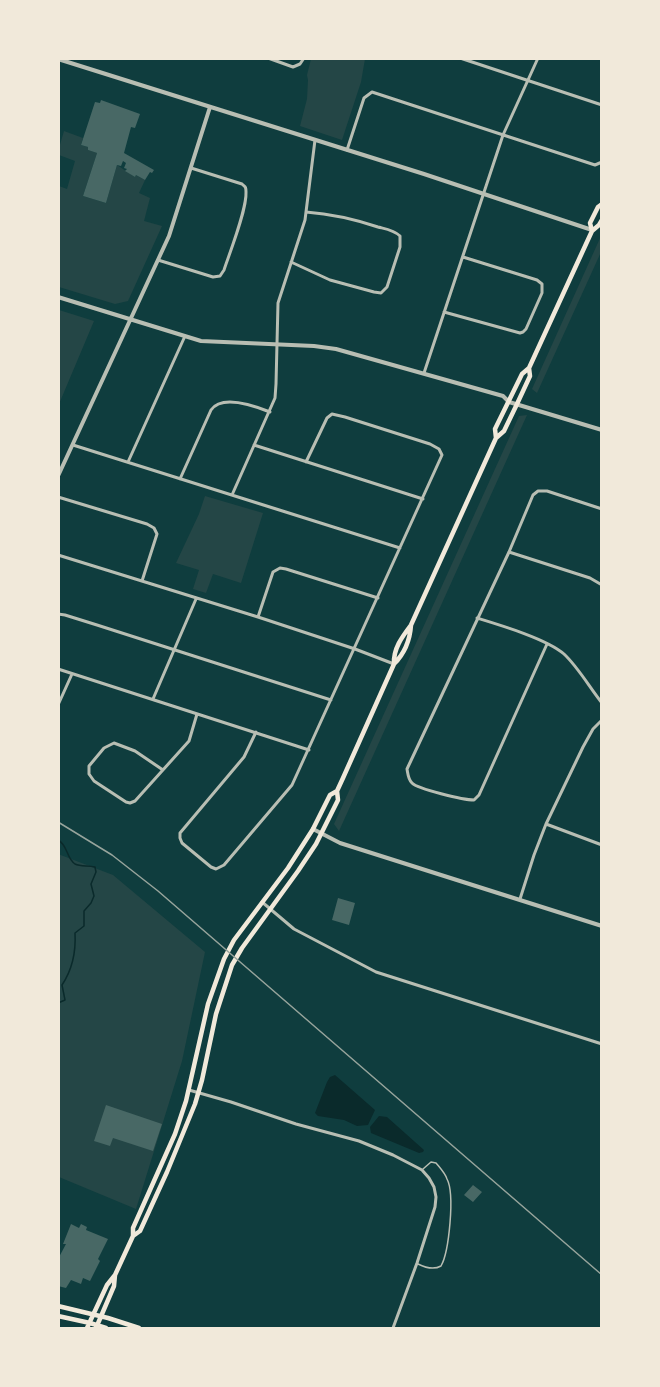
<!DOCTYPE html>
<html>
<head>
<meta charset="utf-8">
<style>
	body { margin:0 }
	#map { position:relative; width:660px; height:1387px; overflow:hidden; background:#0f3d3e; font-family:"PT Sans",sans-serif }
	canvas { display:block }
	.frame { position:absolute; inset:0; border:60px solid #f1e9da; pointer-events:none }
</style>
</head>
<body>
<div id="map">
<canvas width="660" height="1387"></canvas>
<div class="frame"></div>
</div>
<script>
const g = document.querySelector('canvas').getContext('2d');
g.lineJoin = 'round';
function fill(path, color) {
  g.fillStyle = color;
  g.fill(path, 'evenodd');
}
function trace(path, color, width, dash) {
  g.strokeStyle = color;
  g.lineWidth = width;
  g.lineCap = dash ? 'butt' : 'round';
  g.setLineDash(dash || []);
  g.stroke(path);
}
fill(new Path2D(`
	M311,59H365L361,82L342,140L300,126L307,99L308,80L307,75Z
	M64,131L83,138L81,145L88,147V150L97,153L83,196L106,203L117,165L135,177L136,175L145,180L139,193L150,198L144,221L162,226L128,301L115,304L59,287V186L67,189L75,161L59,155V148Z
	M601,236V252L537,393L532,389Z
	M59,310L94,321L59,404Z
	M527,415L339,831L334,824L519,416Z
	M205,496L263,513L241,583L213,574L206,593L193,589L199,570L176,563L199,514Z
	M58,854L113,875L205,952L182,1061L136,1209L59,1177Z`), '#244646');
fill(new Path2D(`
	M335,1075L375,1110L368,1125L357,1126L344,1120L318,1116L315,1113L327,1082L330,1077Z
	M379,1116L387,1117L424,1150L423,1152L419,1153L371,1133L370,1127Z`), '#0a2a2b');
trace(new Path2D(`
	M58,840C68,845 66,858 75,864C81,867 88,865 95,867L96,872L91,884L94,896L91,903L84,911V926L75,933C76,951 72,970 62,985L65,1000L58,1003`), '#0a2a2b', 1.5);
fill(new Path2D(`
	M101,100L140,114L135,128L131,127L124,153L154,170L152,173L150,172L145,180L136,175L135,177L125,171L127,169L124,168L126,163L123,161L121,166L117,165L106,203L83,196L97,153L88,150V147L81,145L95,102L100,103Z
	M338,898L355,903L349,925L332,920Z
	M106,1105L162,1124L153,1151L113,1138L110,1146L94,1141Z
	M473,1185L482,1192L473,1202L464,1195Z
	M71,1224L79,1228L81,1224L87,1227L86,1230L108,1239L98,1259L100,1261L90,1281L83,1278L81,1284L71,1280L66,1288L58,1286V1259L66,1244H63Z`), '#486865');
trace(new Path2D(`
	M418,1264C424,1267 434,1270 441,1266C449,1252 455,1194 447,1179C445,1173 440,1168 436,1163L431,1162L423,1169`), '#b8beb3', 1.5);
trace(new Path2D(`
	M268,58L293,67L300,64L304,58
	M460,58L602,105
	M347,150L364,98L372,92L595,165L602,162
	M158,260L213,277L220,276L224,270C230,252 247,209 246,192C246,186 245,187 242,184L191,168
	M291,262L330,280L374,292L381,293L387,287L400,247V236C394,230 386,229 378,227C354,219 332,214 306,212
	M444,312L520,333L523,332L526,329L542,293V284L537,280L463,257
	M424,373L503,135L538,58
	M73,445L400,548
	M254,445L423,499
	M128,462L185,336
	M180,479L211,410C222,394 255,406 270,412
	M232,495L275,398L276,384L278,303L305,220L315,140
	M58,497L147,524L154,528L157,534L142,581
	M509,552L590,578L602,585
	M58,555L258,617L355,649L394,664
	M58,614L65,615L97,625L331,700
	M258,617L273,572L280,568L286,569L378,598
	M477,618C500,625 547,639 564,654C578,667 590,688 602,703
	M547,644L479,795L474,800C463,800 418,789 412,783C408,779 408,774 407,769L509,552L533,495L538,491H547L602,509
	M58,669L309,750
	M153,699L196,599
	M58,705L72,674
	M256,732L244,757L180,833V838L182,843L211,867L216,869L224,865L292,785L442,455L439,449L430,444L345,417L332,414L327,418L306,462
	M163,770L135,751L114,743L104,748L89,766V774L94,781L126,802L130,803L135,801L189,741L197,714
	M546,824L602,845
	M520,899L534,855L546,824L583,747L593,729L602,720
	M262,902L294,929L376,972L602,1044
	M189,1090L231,1102L296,1124L359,1141L393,1155L422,1170L429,1178L434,1187L436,1197L435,1207L417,1263L393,1328`), '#b8beb3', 3);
trace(new Path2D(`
	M58,59L424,174L592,230
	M58,297L201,341L314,346L336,349L503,396L509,402L602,430
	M58,476L169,236L210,107
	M313,829L340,843L602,926`), '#b8beb3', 4);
trace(new Path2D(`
	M592,231L590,223L598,207L602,204
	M496,438L495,429L522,374L529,368
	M394,664C393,649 402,637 411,625L496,438L504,431L517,404L530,376L529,368L592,231L599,225L602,220
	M133,1236L140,1231L167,1172L195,1104L202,1080L216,1014L232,965L242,948L298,871L316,844L338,800L337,791L343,778L394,664C404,654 410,640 411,625
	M58,1306L108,1318L139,1328
	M58,1316L90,1323L106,1328
	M87,1328L107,1285L115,1275L133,1236V1228L175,1134L186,1101L208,1004L224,959L234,940L288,868L313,829L330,795L337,791
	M96,1328L114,1286L115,1275`), '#f1e9da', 4.5);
trace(new Path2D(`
	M58,822L112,855L158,891L602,1275`), '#97a49c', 1.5);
</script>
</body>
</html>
